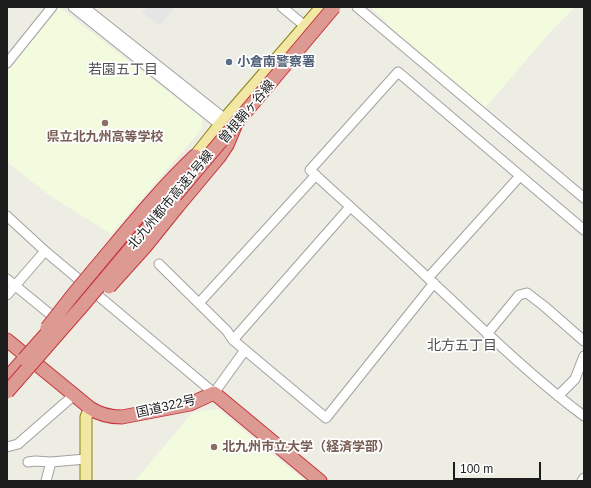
<!DOCTYPE html>
<html>
<head>
<meta charset="utf-8">
<style>
	body { margin:0 }
	#map { position:relative; width:591px; height:488px; overflow:hidden; background:#edede4; font-family:Arial,sans-serif }
	canvas { display:block }
	.frame { position:absolute; inset:0; border:8px solid #1d1d1d; pointer-events:none }
	.scale { position:absolute; left:453px; top:462px; width:88px; height:18px; box-sizing:border-box; border:2px solid #1d1d1d; border-top:0; padding-left:5px; font-size:12px; line-height:14px; white-space:nowrap; color:#1d1d1d; -webkit-text-stroke:3px #fff; paint-order:stroke }
</style>
</head>
<body>
<div id="map">
<canvas width="591" height="488"></canvas>
<div class="frame"></div>
<div class="scale">100 m</div>
</div>
<script>
const g = document.querySelector('canvas').getContext('2d');
g.lineJoin = 'round';
function fill(path, color) {
  g.fillStyle = color;
  g.fill(path, 'evenodd');
}
function trace(path, color, width, dash) {
  g.strokeStyle = color;
  g.lineWidth = width;
  g.lineCap = dash ? 'butt' : 'round';
  g.setLineDash(dash || []);
  g.stroke(path);
}
function drawText(font, color, halo, rows, align = 'center') {
  g.font = font + ' Arial,"Noto Sans JP",sans-serif';
  g.lineWidth = 3.5;
  g.setLineDash([]);
  g.textBaseline = 'middle';
  g.strokeStyle = halo;
  g.fillStyle = color;
  for (const [text, x, y, turn = 0] of rows) {
    g.save();
    g.translate(x, y);
    g.rotate((+turn || 0) * Math.PI / 180);
    g.textAlign = isNaN(turn) ? turn : align;
    if (halo) g.strokeText(text, 0, 0);
    g.fillText(text, 0, 0);
    g.restore();
  }
}
fill(new Path2D(`
	M59,7L202,118V129L111,234L49,195L7,162V71Z
	M370,7H575L553,29L485,108L389,26L385,20Z
	M218,409L305,481H135L192,413Z`), '#f3fbdf');
fill(new Path2D(`
	M146,7H175L160,26L142,12Z`), '#e5e5e5');
const minor = new Path2D(`
	M73,7L224,128
	M84,7L229,122
	M282,7L305,26
	M357,7L584,198
	M7,63L52,7
	M7,216L45,251L214,393L245,350
	M584,230L398,72L310,170C350,207 390,242 429,279C480,326 529,375 584,416
	M159,264L227,331L233,340L326,418L434,283
	M428,278L520,176
	M7,279L56,319
	M7,295L45,251
	M199,303L316,175
	M487,334L519,295L527,293L544,306L584,341
	M233,340L350,207
	M558,396L575,379L584,356
	M7,447L18,444L74,395
	M28,462L35,461L51,462L86,459
	M46,481L51,462
	M582,481L584,478`);
const major = new Path2D(`
	M190,162L225,118L321,7
	M86,481V417L90,408`);
const highway = new Path2D(`
	M178,206L219,157L227,145L235,126
	M92,272C125,233 157,192 195,156
	M7,340L90,408C100,415 110,417 122,417L190,404L214,393L320,481
	M7,378L24,359`);
trace(minor, '#a1a1a1', 11);
trace(major, '#87820f', 13);
trace(highway, '#c7353d', 15);
trace(minor, '#fff', 9);
trace(major, '#f2e7a4', 11);
trace(highway, '#dd9a93', 13);
const highwayBridge = new Path2D(`
	M109,287L145,247L178,206
	M47,328L72,296L92,272
	M24,359L55,324
	M7,392L83,305L334,7`);
trace(highwayBridge, '#c7353d', 15, []);
trace(highwayBridge, '#dd9a93', 13);
for (const [x, y, r, color] of [
	[229,62,4,"#5c6f8a"],
	[105,123,4,"#8d6e63"],
	[214,447,4,"#8d6e63"]
]) {
  const dot = new Path2D();
  dot.arc(x, y, r, 0, 2 * Math.PI);
  g.fillStyle = color;
  g.fill(dot);
  trace(dot, '#fff', 1.5);
}
drawText('bold 13px', '#4e5e75', '#fff', [
	["小倉南警察署",237,62]
], 'left');
drawText('13px', '#1d1d1d', '#fff', [
	["曽根鞘ヶ谷線",247,112,-50],
	["北九州都市高速1号線",171,200,-50],
	["国道322号",166,407,-13]
]);
drawText('bold 13px', '#785e54', '#fff', [
	["県立北九州高等学校",105,137],
	["北九州市立大学（経済学部）",222,447,"left"]
]);
drawText('14px', '#505050', '#fff', [
	["若園五丁目",123,70],
	["北方五丁目",462,346]
]);
</script>
</body>
</html>
